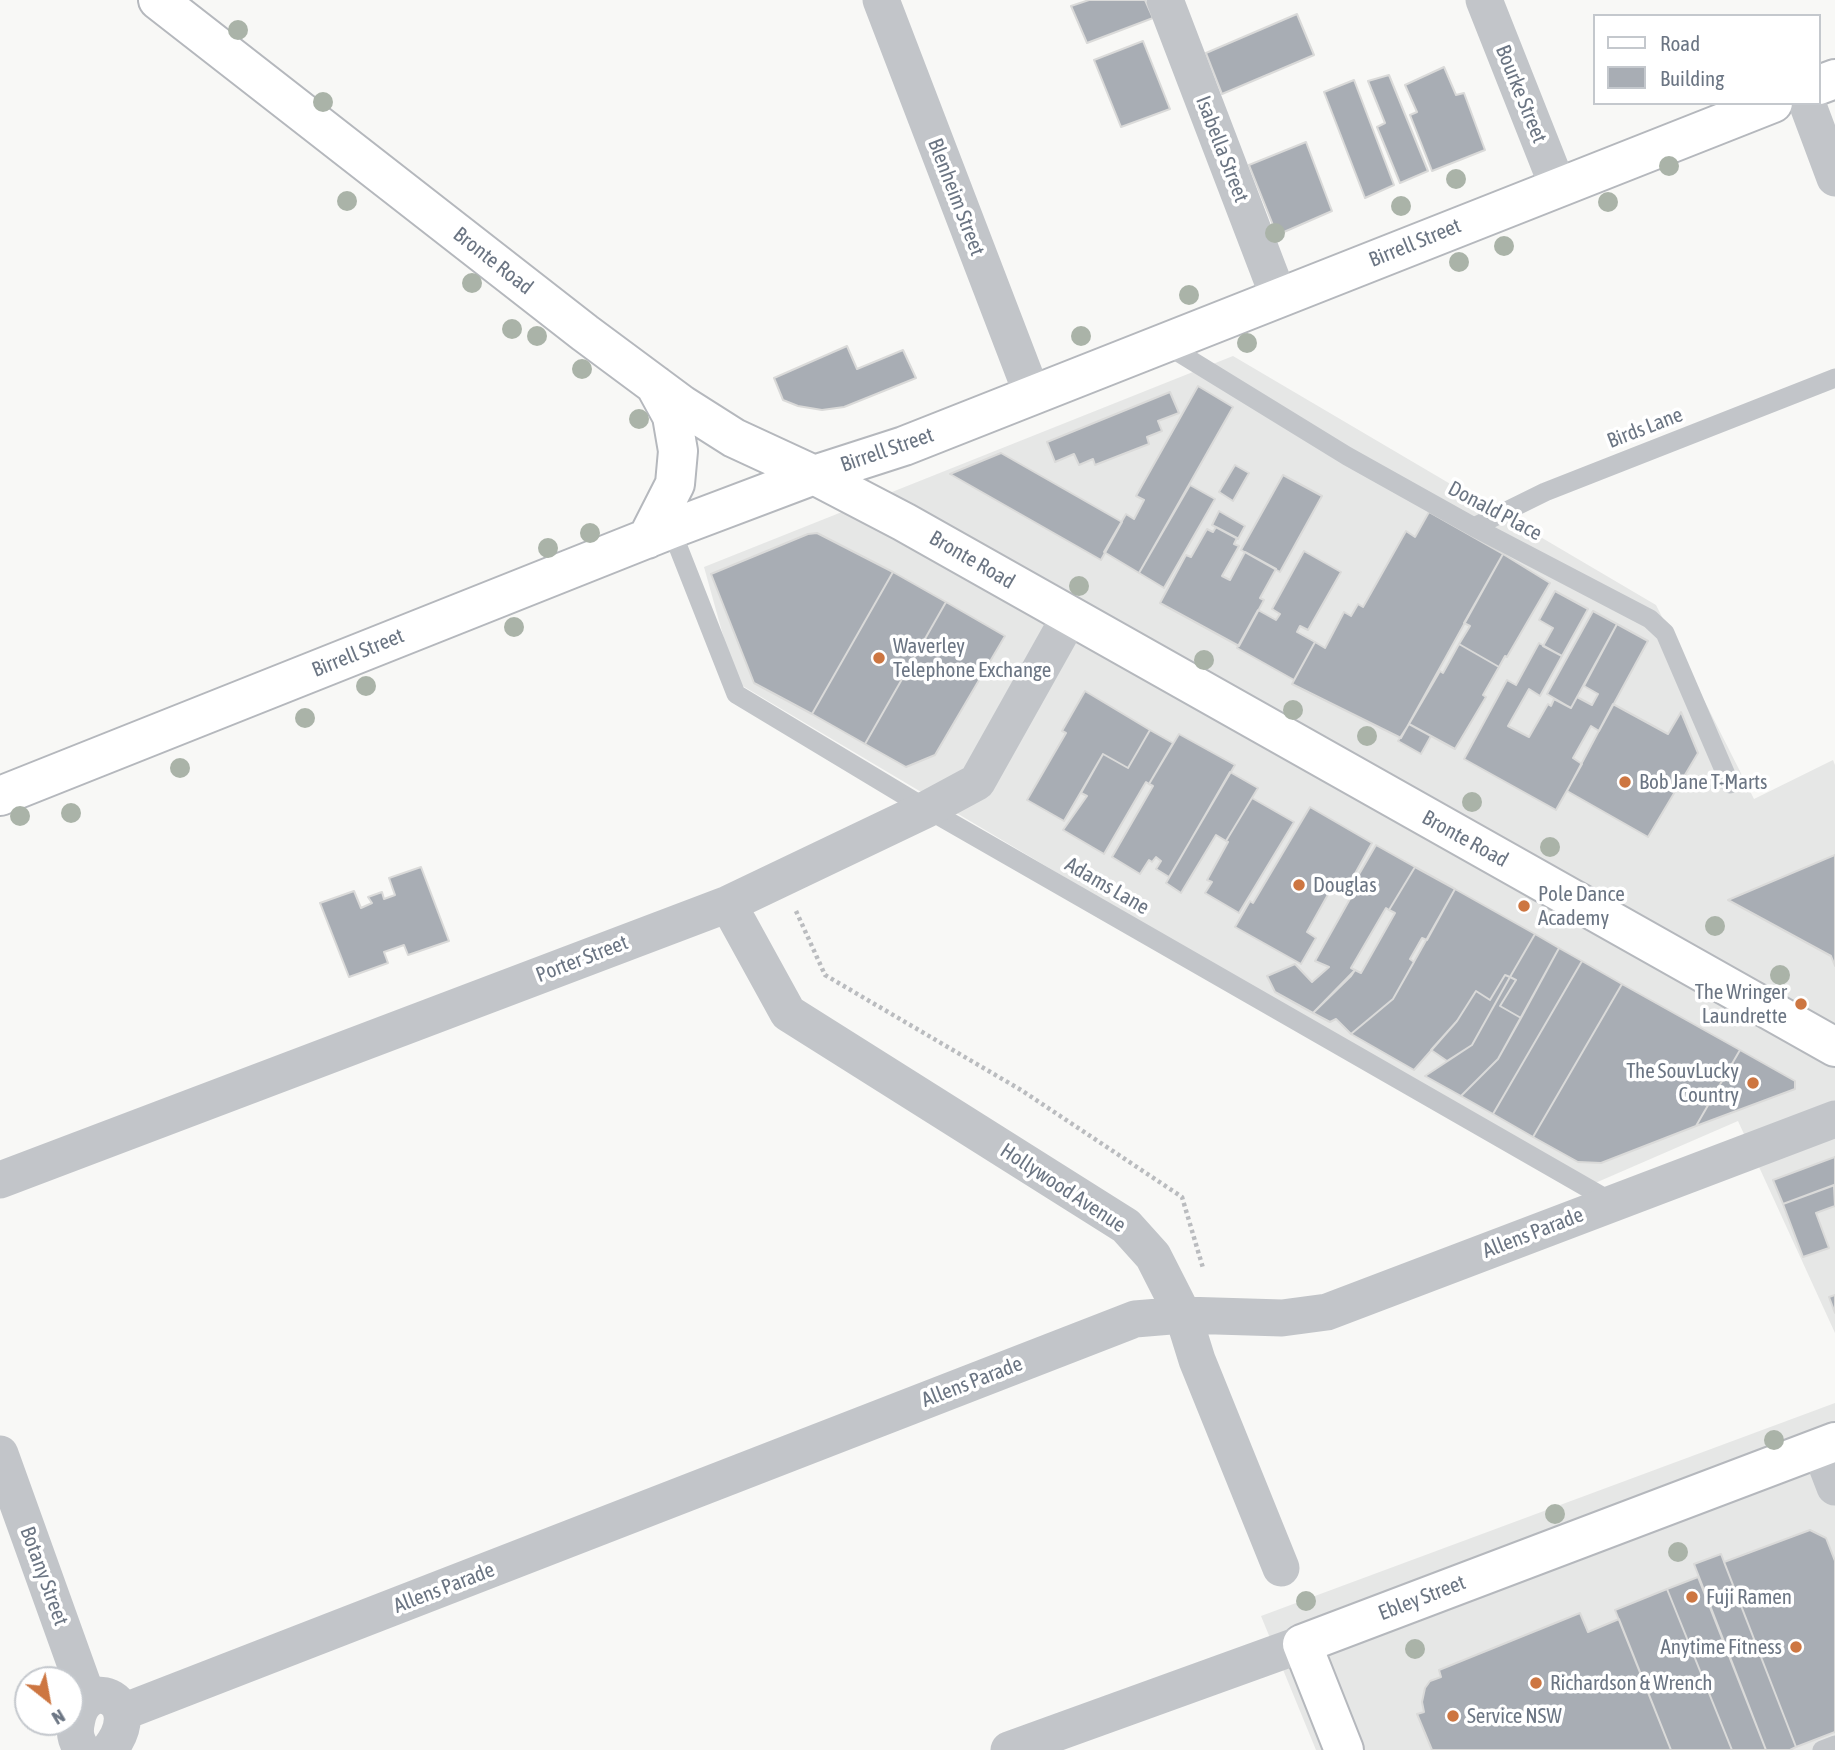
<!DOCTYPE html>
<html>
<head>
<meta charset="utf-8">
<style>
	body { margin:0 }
	#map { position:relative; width:1835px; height:1750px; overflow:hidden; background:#f8f8f6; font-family:"Asap Condensed",sans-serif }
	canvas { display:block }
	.legend { position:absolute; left:1593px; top:14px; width:228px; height:91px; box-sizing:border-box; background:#fff; border:2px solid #c4c8cd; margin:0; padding:9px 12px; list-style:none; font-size:21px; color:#6b7583 }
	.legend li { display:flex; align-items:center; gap:14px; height:35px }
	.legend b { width:35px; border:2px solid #c4c8cd }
	.north { position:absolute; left:14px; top:1666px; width:70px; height:70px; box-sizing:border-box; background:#fff; border:2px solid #c4c8cd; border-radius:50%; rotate:149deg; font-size:19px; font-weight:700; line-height:28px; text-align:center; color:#6b7583 }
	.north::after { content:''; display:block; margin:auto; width:24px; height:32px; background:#cd7641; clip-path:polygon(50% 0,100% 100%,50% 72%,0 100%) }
</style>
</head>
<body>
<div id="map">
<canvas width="1835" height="1750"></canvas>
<ul class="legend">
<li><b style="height:9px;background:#fff"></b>Road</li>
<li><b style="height:19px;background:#a8adb4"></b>Building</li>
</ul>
<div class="north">N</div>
</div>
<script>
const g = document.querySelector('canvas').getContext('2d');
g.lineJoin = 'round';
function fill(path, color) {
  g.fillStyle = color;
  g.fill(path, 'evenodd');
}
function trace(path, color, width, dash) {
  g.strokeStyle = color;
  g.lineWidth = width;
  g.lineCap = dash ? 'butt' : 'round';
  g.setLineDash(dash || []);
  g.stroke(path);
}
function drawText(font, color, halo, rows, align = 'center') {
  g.font = font + ' "Asap Condensed",sans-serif';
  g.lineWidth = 7;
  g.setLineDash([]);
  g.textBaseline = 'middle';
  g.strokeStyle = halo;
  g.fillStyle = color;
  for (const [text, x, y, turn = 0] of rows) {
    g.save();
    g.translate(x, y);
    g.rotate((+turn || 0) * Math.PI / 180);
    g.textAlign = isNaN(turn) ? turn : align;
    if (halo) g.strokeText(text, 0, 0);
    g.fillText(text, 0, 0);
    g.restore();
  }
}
fill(new Path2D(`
	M1233,356L1656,605L1754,799L1833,760L1835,765V1333L1738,1121L1586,1187L736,682L704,567Z
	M1835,1403V1750H1316L1261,1616Z`), '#e6e7e6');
const building = new Path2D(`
	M1089,0H1145L1153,18L1087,43L1071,6Z
	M1297,14L1314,55L1222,94L1206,53Z
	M1143,41L1170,109L1121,127L1094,60Z
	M1444,67L1456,95L1464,93L1485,150L1432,171L1410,115L1417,112L1405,85Z
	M1389,75L1428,171L1400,183L1377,127L1385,123L1368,81Z
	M1354,80L1394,185L1365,198L1324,92Z
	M1306,142L1332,211L1277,235L1249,165Z
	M847,346L857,369L903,350L916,378L844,407L822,410L798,406L783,400L774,378Z
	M1198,386L1233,407L1139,573L1104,552L1126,514L1134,519L1144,500L1136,496Z
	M1170,392L1179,413L1158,421L1162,431L1147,437L1149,444L1095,465L1093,459L1079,465L1074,454L1055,462L1047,442Z
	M1001,453L1122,522L1101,560L950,474Z
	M1235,465L1249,473L1233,501L1219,492Z
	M1283,475L1322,496L1280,572L1241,550Z
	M1190,485L1215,499L1164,588L1139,573Z
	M1219,511L1245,526L1238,539L1212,525Z
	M1429,512L1503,554L1401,738L1292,684L1315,642L1325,648L1344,612L1351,616L1358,604L1363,607L1406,531L1415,537Z
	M1216,527L1237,538L1234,544L1239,546L1222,576L1230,580L1245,552L1276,569L1260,598L1264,600L1239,646L1160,603L1186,555L1191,557L1207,529L1213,532Z
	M817,533L893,572L812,714L754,683L711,574L808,534Z
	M1304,551L1341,572L1308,630L1300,626L1297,632L1315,642L1294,680L1237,648L1258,610L1276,620L1280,614L1272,609Z
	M1503,554L1550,583L1507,657L1505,656L1499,667L1459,644L1470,626L1464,623Z
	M893,572L946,602L865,744L812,714Z
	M1555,591L1588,609L1562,656L1543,646L1553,628L1539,620Z
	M946,602L1005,636L935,755L906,767L865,744Z
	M1593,611L1617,624L1571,708L1547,694Z
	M1617,624L1648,641L1599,731L1591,726L1573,758L1582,764L1556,810L1464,759L1507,680L1516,685L1539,643L1562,656L1540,696L1529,689L1508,726L1529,737L1548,704L1551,706L1554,699L1571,708L1577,697L1592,705L1598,694L1584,686Z
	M1459,644L1499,667L1483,695L1486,697L1455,749L1409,724L1440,671L1443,673Z
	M1085,691L1150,730L1128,768L1103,754L1064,821L1027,800L1066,733L1062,731Z
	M1613,704L1668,734L1681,712L1698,753L1648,837L1567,791Z
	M1409,724L1431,736L1421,754L1398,741Z
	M1150,730L1173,743L1149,784L1146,782L1104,854L1063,830L1087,796L1081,793L1103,754L1128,768Z
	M1179,734L1235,765L1169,877L1156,869L1161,861L1156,857L1152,862L1149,860L1140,874L1112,857L1153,786L1149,784Z
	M1230,772L1258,788L1226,841L1216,835L1181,893L1166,883Z
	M1252,798L1294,822L1239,913L1205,893L1212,882L1207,880L1228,842L1226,841Z
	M1310,807L1372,843L1347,888L1335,882L1307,932L1316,938L1301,964L1235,927L1250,901L1253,903Z
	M1376,845L1415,867L1389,910L1386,908L1351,968L1355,970L1351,976L1313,1013L1275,992L1267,976L1295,964L1312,982L1329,967L1315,961L1355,890L1351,888Z
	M1835,855V966L1831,956L1728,900Z
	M421,867L449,941L408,955L404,945L384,952L388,963L349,977L320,903L354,891L361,908L372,903L368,897L382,892L384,899L395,895L389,878Z
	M1415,867L1455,889L1427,940L1422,938L1410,959L1414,962L1393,999L1351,1034L1336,1019L1330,1022L1313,1013L1355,970L1361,973L1395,913L1389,910Z
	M1455,889L1535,934L1510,977L1505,975L1490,1000L1476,991L1457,1021L1414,1070L1351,1034L1393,999Z
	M1535,934L1559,948L1521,1018L1500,1006L1516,980L1510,977Z
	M1559,948L1582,961L1493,1114L1461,1096L1498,1059Z
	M1582,961L1622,984L1533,1137L1493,1114Z
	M1505,975L1510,977L1472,1045L1447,1061L1431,1050L1457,1021L1476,991L1490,1000Z
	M1510,977L1516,980L1500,1006L1521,1018L1498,1059L1461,1096L1425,1076L1472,1045Z
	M1622,984L1740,1050L1696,1126L1601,1163L1578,1162L1533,1137Z
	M1740,1050L1795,1081V1089L1696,1126Z
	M1835,1157V1185L1783,1204L1773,1180Z
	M1834,1185L1835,1206L1816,1213L1829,1248L1803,1257L1783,1204Z
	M1835,1295V1313L1829,1297Z
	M1810,1530L1826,1538L1835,1561V1732L1796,1747L1724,1562Z
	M1721,1554L1796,1747L1790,1750H1766L1694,1564Z
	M1698,1577L1766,1750H1732L1667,1589Z
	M1667,1589L1732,1750H1671L1615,1610Z
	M1580,1613L1588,1632L1619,1619L1671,1750H1432L1417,1714L1424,1712L1422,1702L1425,1688L1430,1681L1441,1677L1439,1670Z`);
fill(building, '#a8adb4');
trace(building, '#dadad9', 2);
const secondary = new Path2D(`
	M158,0L585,333L682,405L734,438L814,475L904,522L1835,1047
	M1819,85L1835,79
	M647,539L675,484L678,451L672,416L655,385
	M0,796L671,529L814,475L904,446L1773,103
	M1344,1750L1302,1644L1835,1442`);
trace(secondary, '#b5b8bd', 42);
trace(new Path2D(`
	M796,911L825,975L1021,1090L1182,1197L1203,1268`), '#babcbf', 4.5, [3.5, 3.5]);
trace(new Path2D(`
	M1163,343L1347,456L1474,527L1650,619L1665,633L1730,784
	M1474,527L1545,492L1835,378
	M671,529L736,694L927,809L1612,1202
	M1822,1750L1835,1745`), '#c2c5c9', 19);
trace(new Path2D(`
	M881,0L1032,394
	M1165,0L1279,298
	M1484,0L1558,187
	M1807,103L1835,178
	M728,904L788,1013L1126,1226L1153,1256L1183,1315L1197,1360L1281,1568
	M0,1180L728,904L927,809L977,782L1070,616
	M1820,1448L1835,1487
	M0,1454L88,1699
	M123,1712L1135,1319L1183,1315L1282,1318L1327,1312L1835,1119
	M82,1750C75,1739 74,1732 77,1719C87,1673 149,1700 109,1750
	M1009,1750L1302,1644`), '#c2c5c9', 37);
trace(secondary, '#fff', 38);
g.fillStyle = '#aab3a8';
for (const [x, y] of [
	[238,30],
	[323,102],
	[1669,166],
	[1456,179],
	[347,201],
	[1608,202],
	[1401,206],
	[1275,233],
	[1504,246],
	[1459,262],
	[472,283],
	[1189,295],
	[512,329],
	[537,336],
	[1081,336],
	[1247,343],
	[582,369],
	[639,419],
	[590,533],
	[548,548],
	[1079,586],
	[514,627],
	[1204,660],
	[366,686],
	[1293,710],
	[305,718],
	[1367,736],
	[180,768],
	[1472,802],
	[71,813],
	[20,816],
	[1550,847],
	[1715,926],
	[1780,975],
	[1774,1440],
	[1555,1514],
	[1678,1552],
	[1306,1601],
	[1415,1649]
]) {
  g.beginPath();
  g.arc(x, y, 10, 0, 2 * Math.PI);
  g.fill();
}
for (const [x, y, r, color] of [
	[879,658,7,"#cd7641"],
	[1625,782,7,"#cd7641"],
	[1299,885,7,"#cd7641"],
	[1524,906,7,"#cd7641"],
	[1801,1004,7,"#cd7641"],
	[1753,1083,7,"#cd7641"],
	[1692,1597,7,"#cd7641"],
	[1796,1647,7,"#cd7641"],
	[1536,1683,7,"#cd7641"],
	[1453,1716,7,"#cd7641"]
]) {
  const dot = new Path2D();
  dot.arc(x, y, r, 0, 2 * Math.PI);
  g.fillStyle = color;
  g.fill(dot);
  trace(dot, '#fff', 2.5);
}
drawText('21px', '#6b7583', '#fff', [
	["Bourke Street",1521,94,68],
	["Isabella Street",1222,149,69],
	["Blenheim Street",956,197,69],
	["Birrell Street",1415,243,-22],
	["Bronte Road",493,261,38],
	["Birds Lane",1645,428,-21],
	["Birrell Street",887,450,-19],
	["Donald Place",1495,511,28],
	["Bronte Road",972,560,30],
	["Birrell Street",358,653,-22],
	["Bronte Road",1465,839,29],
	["Adams Lane",1107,886,30],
	["Porter Street",582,959,-21],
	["Hollywood Avenue",1063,1188,33],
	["Allens Parade",1533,1233,-21],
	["Allens Parade",972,1382,-21],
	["Botany Street",44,1576,70],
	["Allens Parade",444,1588,-21],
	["Ebley Street",1422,1598,-21]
]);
drawText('21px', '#6b7583', '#fff', [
	["Waverley",893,646],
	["Telephone Exchange",893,670],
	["Bob Jane T-Marts",1639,782],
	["Douglas",1313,885],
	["Pole Dance",1538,894],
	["Academy",1538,918],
	["The Wringer",1787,992,"right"],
	["Laundrette",1787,1016,"right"],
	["The SouvLucky",1739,1071,"right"],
	["Country",1739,1095,"right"],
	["Fuji Ramen",1706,1597],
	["Anytime Fitness",1782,1647,"right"],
	["Richardson & Wrench",1550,1683],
	["Service NSW",1467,1716]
], 'left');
</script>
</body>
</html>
